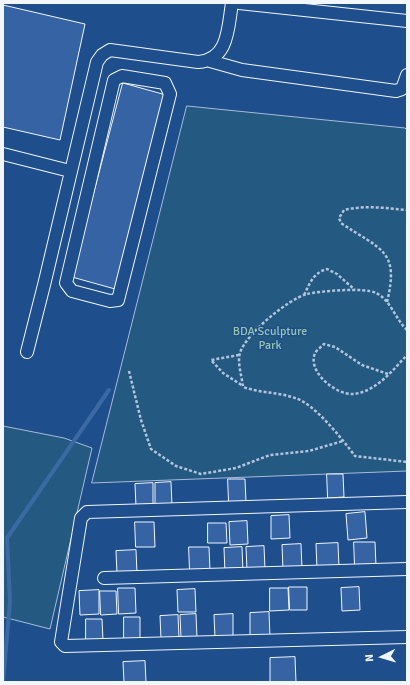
<!DOCTYPE html>
<html>
<head>
<meta charset="utf-8">
<style>
	body { margin:0 }
	#map { position:relative; width:410px; height:685px; overflow:hidden; background:#1f4e8c; font-family:Signika,sans-serif }
	canvas { display:block }
	.frame { position:absolute; inset:0; border:4px solid #f2f6ff; pointer-events:none }
	.north { position:absolute; left:362px; top:637px; width:40px; height:40px; -webkit-text-stroke:3px #1f4e8c; paint-order:stroke; rotate:265deg; font-size:11px; font-weight:700; line-height:16px; text-align:center; color:#f2f6ff }
	.north::after { content:''; display:block; margin:auto; width:14px; height:18px; background:#f2f6ff; clip-path:polygon(50% 0,100% 100%,50% 72%,0 100%) }
</style>
</head>
<body>
<div id="map">
<canvas width="410" height="685"></canvas>
<div class="frame"></div>
<div class="north">N</div>
</div>
<script>
const g = document.querySelector('canvas').getContext('2d');
g.lineJoin = 'round';
function fill(path, color) {
  g.fillStyle = color;
  g.fill(path, 'evenodd');
}
function trace(path, color, width, dash) {
  g.strokeStyle = color;
  g.lineWidth = width;
  g.lineCap = dash ? 'butt' : 'round';
  g.setLineDash(dash || []);
  g.stroke(path);
}
function drawText(font, color, halo, rows, align = 'center') {
  g.font = font + ' Signika,sans-serif';
  g.lineWidth = 3;
  g.setLineDash([]);
  g.textBaseline = 'middle';
  g.strokeStyle = halo;
  g.fillStyle = color;
  for (const [text, x, y, turn = 0] of rows) {
    g.save();
    g.translate(x, y);
    g.rotate((+turn || 0) * Math.PI / 180);
    g.textAlign = isNaN(turn) ? turn : align;
    if (halo) g.strokeText(text, 0, 0);
    g.fillText(text, 0, 0);
    g.restore();
  }
}
const green = new Path2D(`
	M187,106L405,128L407,130V471L92,483Z
	M3,426L64,438L92,448L50,629L3,617Z`);
fill(green, '#245a82');
trace(green, '#a8bbd7', 1);
trace(new Path2D(`
	M3,682L10,602L7,538L109,390`), '#3b69a3', 4);
const building = new Path2D(`
	M3,5L85,24L60,140L3,127Z
	M123,83L166,95L115,289L72,277Z
	M327,474H343L344,497L328,498Z
	M228,479H245L246,502L229,503Z
	M171,482L172,505L155,506V483Z
	M153,483V506L136,507L135,484Z
	M365,512L367,538L348,540L346,514Z
	M289,515L290,538L271,539V516Z
	M247,521L248,544L230,545L229,522Z
	M135,522H154L155,547H136Z
	M208,523H226L227,543H208Z
	M354,542H375L376,566L355,567Z
	M338,543L339,568L317,569L316,544Z
	M301,544L302,569L283,570L282,545Z
	M264,546L265,569L247,570L246,547Z
	M189,547H209L210,571L190,572Z
	M242,547L243,572L225,573L224,548Z
	M136,550L137,573L117,574L116,551Z
	M289,587H307V610H290Z
	M359,587L360,610L342,611L341,588Z
	M118,588H135L136,613L119,614Z
	M270,588H288L289,610L270,611Z
	M195,589L196,612H178L177,590Z
	M99,590V614L80,615L79,591Z
	M100,591H116L117,614L101,615Z
	M269,612L270,637H250V613Z
	M196,614L197,638H181L180,615Z
	M233,614V638H215L214,615Z
	M178,615L179,638L161,639L160,616Z
	M124,617H140V640H124Z
	M86,619H102L103,640L86,641Z
	M295,657L296,682H270V658Z
	M145,661L146,682H124L123,662Z`);
fill(building, '#3563a3');
trace(building, '#f2f6ff', 1);
const minor = new Path2D(`
	M239,3L407,21
	M210,61L242,70L396,91L402,89L407,75
	M122,76L165,83L170,94L118,300L110,301L72,291L66,283L114,80Z
	M3,154L70,171
	M27,352L45,281L97,62L102,55L110,50L198,62C229,60 228,27 232,3
	M407,502L87,512L81,518L61,642L65,646L407,637
	M104,578L407,569`);
trace(minor, '#f2f6ff', 14);
trace(new Path2D(`
	M304,295C310,283 313,273 327,269L337,274L355,290
	M387,302C400,249 380,250 341,223L339,218L344,210C364,205 386,208 407,210
	M407,330C396,320 390,299 376,293C365,287 320,291 307,294C288,299 245,335 240,353C237,362 242,377 243,387C260,393 278,392 295,398C315,404 342,439 355,456L407,462
	M239,355L211,360L223,373L243,386
	M129,371L141,420L151,449L176,466L201,474L236,468L270,455L309,451L343,441
	M388,374L362,365L335,347L324,344C321,347 317,350 315,353C307,372 336,395 353,394C376,392 393,370 407,355`), '#b3c4dc', 2.5, [3, 2]);
trace(minor, '#1f4e8c', 12);
drawText('12px', '#97c8a6', '#1f4e8c', [
	["BDA Sculpture",270,332],
	["Park",270,346]
]);
</script>
</body>
</html>
